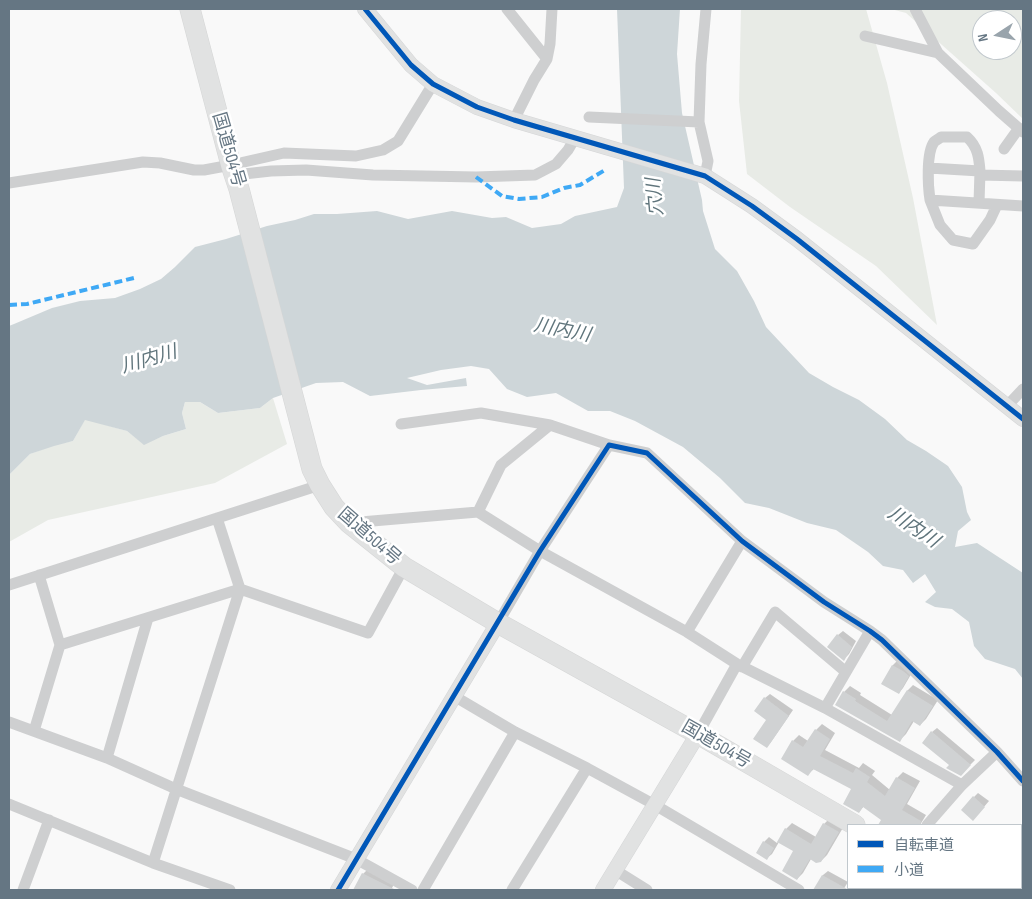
<!DOCTYPE html>
<html>
<head>
<meta charset="utf-8">
<style>
	body { margin:0 }
	#map { position:relative; width:1032px; height:899px; overflow:hidden; background:#f9f9f9; font-family:"Sofia Sans Condensed","Noto Sans JP",sans-serif }
	canvas { display:block }
	.frame { position:absolute; inset:0; border:10px solid #657683; pointer-events:none }
	.legend { position:absolute; left:847px; top:824px; width:175px; height:65px; box-sizing:border-box; background:#fff; border:1px solid #c1c8cd; margin:0; padding:6px 9px; list-style:none; font-size:15px; color:#657683 }
	.legend li { display:flex; align-items:center; gap:10px; height:25px }
	.legend b { width:25px; border:1px solid #c1c8cd }
	.north { position:absolute; left:972px; top:10px; width:50px; height:50px; box-sizing:border-box; background:#fff; border:1px solid #c1c8cd; border-radius:50%; rotate:259deg; font-size:14px; font-weight:700; line-height:20px; text-align:center; color:#657683 }
	.north::after { content:''; display:block; margin:auto; width:18px; height:22px; background:#99a4ac; clip-path:polygon(50% 0,100% 100%,50% 72%,0 100%) }
</style>
</head>
<body>
<div id="map">
<canvas width="1032" height="899"></canvas>
<div class="frame"></div>
<ul class="legend">
<li><b style="height:6px;background:#0057b8"></b>自転車道</li>
<li><b style="height:6px;background:#3fa9f5"></b>小道</li>
</ul>
<div class="north">N</div>
</div>
<script>
const g = document.querySelector('canvas').getContext('2d');
g.lineJoin = 'round';
function fill(path, color) {
  g.fillStyle = color;
  g.fill(path, 'evenodd');
}
function trace(path, color, width, dash) {
  g.strokeStyle = color;
  g.lineWidth = width;
  g.lineCap = dash ? 'butt' : 'round';
  g.setLineDash(dash || []);
  g.stroke(path);
}
function drawText(font, color, halo, rows, align = 'center') {
  g.font = font + ' "Sofia Sans Condensed","Noto Sans JP",sans-serif';
  g.lineWidth = 5;
  g.setLineDash([]);
  g.textBaseline = 'middle';
  g.strokeStyle = halo;
  g.fillStyle = color;
  for (const [text, x, y, turn = 0] of rows) {
    g.save();
    g.translate(x, y);
    g.rotate((+turn || 0) * Math.PI / 180);
    g.textAlign = isNaN(turn) ? turn : align;
    if (halo) g.strokeText(text, 0, 0);
    g.fillText(text, 0, 0);
    g.restore();
  }
}
fill(new Path2D(`
	M741,9H866L887,83L913,198L937,325L876,266L790,207L747,174L739,101Z
	M891,9H1023V119L996,93L906,13ZM982,20H1012V50H982Z
	M273,398L287,444L215,483L48,520L9,542V475L30,454L54,445L73,441L85,419L127,431L144,444L163,436L186,429L182,413L185,402H200L218,413L260,408Z`), '#e8ebe6');
fill(new Path2D(`
	M617,9H680L677,54L682,113L702,200L703,211L715,249L737,271L754,301L766,327L809,373L833,387L859,400L885,419L907,440L926,451L948,466L962,487L967,512L971,520L958,531L955,547L977,543L1023,573V679L1015,669L985,659L974,646L969,622L952,609L935,607L925,602L936,592L925,574L913,583L903,570L883,566L868,552L836,530L807,523L769,508L745,503L720,478L683,447L635,421L610,411H588L556,393L527,397L507,389L489,369L471,366L441,370L407,378L427,385L466,378L467,386L421,390L370,396L343,382L316,383L273,398L260,408L218,413L200,402H185L182,413L186,429L163,436L144,445L127,431L85,420L73,441L54,446L30,454L9,475V326L14,324L52,308L80,301L115,298L140,289L161,279L175,267L195,247L226,239L267,226L295,220L314,214H337L377,211L408,219L452,211L492,218L506,217L532,228L561,224L575,216L617,207L624,188Z`), '#ced6d9');
fill(new Path2D(`
	M843,631L856,641L849,654L844,659L838,635Z
	M897,661L913,671L903,688L899,693L883,684L893,665Z
	M913,685L938,700L926,719L920,725L914,721L906,734L900,740L844,692L850,686L861,693L860,695L892,715L908,690Z
	M770,694L793,710L771,742L767,747L768,719L765,698Z
	M822,724L835,733L825,750L859,768L863,763L875,771L872,775L890,790L897,778L903,772L920,781L907,804L926,815L920,825H879L882,820L864,806L859,812L852,788L814,769L808,774L793,741L799,735L808,741L816,730Z
	M937,728L975,760L961,774L951,765L932,732Z
	M978,793L989,801L978,814L974,797Z
	M830,818L844,826L827,855L821,861L811,859L803,873L797,879L795,851L779,842L772,854L767,858L764,842L769,837L777,843L786,829L792,823L816,837L824,824Z
	M371,866L396,880L391,890H354L363,874Z
	M828,871L848,882L843,890H815L823,875Z
	M887,888H947L952,890H885Z`), '#0003');
fill(new Path2D(`
	M837,634L852,647L844,661L827,647Z
	M892,665L903,671L909,676L899,694L881,684Z
	M907,690L933,706L920,726L912,721L900,742L835,705L843,691L856,699L855,701L887,721Z
	M764,697L789,716L767,748L753,739L766,720L754,711Z
	M815,729L830,739L820,756L853,773L856,768L870,777L867,782L885,796L896,777L915,788L902,810L921,821L920,825H878L881,820L863,807L859,813L843,804L851,789L813,769L808,776L781,759L792,740L803,747Z
	M931,731L971,765L961,776L946,768L949,765L922,743Z
	M973,796L985,807L973,821L961,810Z
	M823,823L839,832L821,862L816,863L810,859L797,880L782,871L793,851L777,842L785,828L811,844Z
	M763,841L774,848L767,860L756,853Z
	M362,873L396,890H353Z
	M822,875L849,890H813Z`), '#d0d2d3');
const secondary = new Path2D(`
	M365,9L411,65L433,84L477,107L514,120L705,176L752,206L797,239L1023,419
	M338,890L498,623
	M603,890L698,734`);
const highway = new Path2D(`
	M190,9L231,165L239,189L312,469L320,485L334,507L349,523L404,567L498,623L698,734L855,825
	M1021,852L1023,849
	M968,888L972,890`);
trace(secondary, '#d5d6d7', 16);
trace(highway, '#d5d6d6', 21);
trace(new Path2D(`
	M507,9L547,59
	M915,9L938,53L999,111L1023,132
	M865,36L938,53
	M589,117L699,122
	M514,120L534,80L547,59L550,44L552,9
	M1004,149L1019,128
	M929,168L980,171C979,158 978,147 967,137H941C939,139 936,140 934,142C926,153 928,187 930,200
	M235,175L271,171L306,170L373,175L476,177L535,175L556,164L568,150L575,138
	M980,175L1023,176
	M705,176L708,161L699,122L701,64L706,9
	M9,183L143,162L160,163L194,170H204L231,165L284,153L356,156L383,150L398,141L433,84
	M979,203L980,171
	M997,205L990,220L973,244L953,240L940,225L930,200L1023,206
	M1007,406L1023,389
	M401,424L481,413L550,425
	M478,512L501,465L550,425L609,445
	M349,523L478,512L540,551L687,632L737,664L825,708L962,785
	M9,585L320,485
	M498,623L540,551L609,445L647,453L742,541L824,602L870,631L882,640L997,752L1023,781
	M687,632L742,541
	M60,645L240,589L368,633L404,567
	M742,667L775,612L846,672
	M454,696L515,732L587,768L655,805L799,890
	M825,708L870,631
	M9,722L107,758L176,789L356,859L412,890
	M34,731L60,645L39,575
	M698,734L737,664
	M107,758L148,618
	M9,804L153,863L230,890
	M927,825L962,785L997,752
	M153,863L240,589L217,518
	M615,870L647,890
	M23,890L49,820
	M423,890L515,732
	M512,890L587,768
	M869,890L871,888`), '#cecfd0', 11);
trace(secondary, '#e1e2e2', 15);
trace(highway, '#e1e2e2', 20);
trace(new Path2D(`
	M476,177L502,196L519,199L542,197L564,188L580,185L605,170
	M9,305L27,304L134,278`), '#3fa9f5', 4, [8, 4]);
trace(new Path2D(`
	M365,9L411,65L433,84L477,107L514,120L705,176L752,206L797,239L1023,419
	M338,890L540,551L609,445L647,453L742,541L824,602L870,631L882,640L997,752L1023,781`), '#0057b8', 5);
drawText('18px', '#657683', '#fff', [
	["国道504号",228,150,74],
	["国道504号",369,537,41],
	["国道504号",716,745,30]
]);
drawText('italic 19px', '#60757c', '#fff', [
	["穴川",656,197,-95],
	["川内川",562,331,11],
	["川内川",149,360,-16],
	["川内川",913,528,34]
]);
</script>
</body>
</html>
